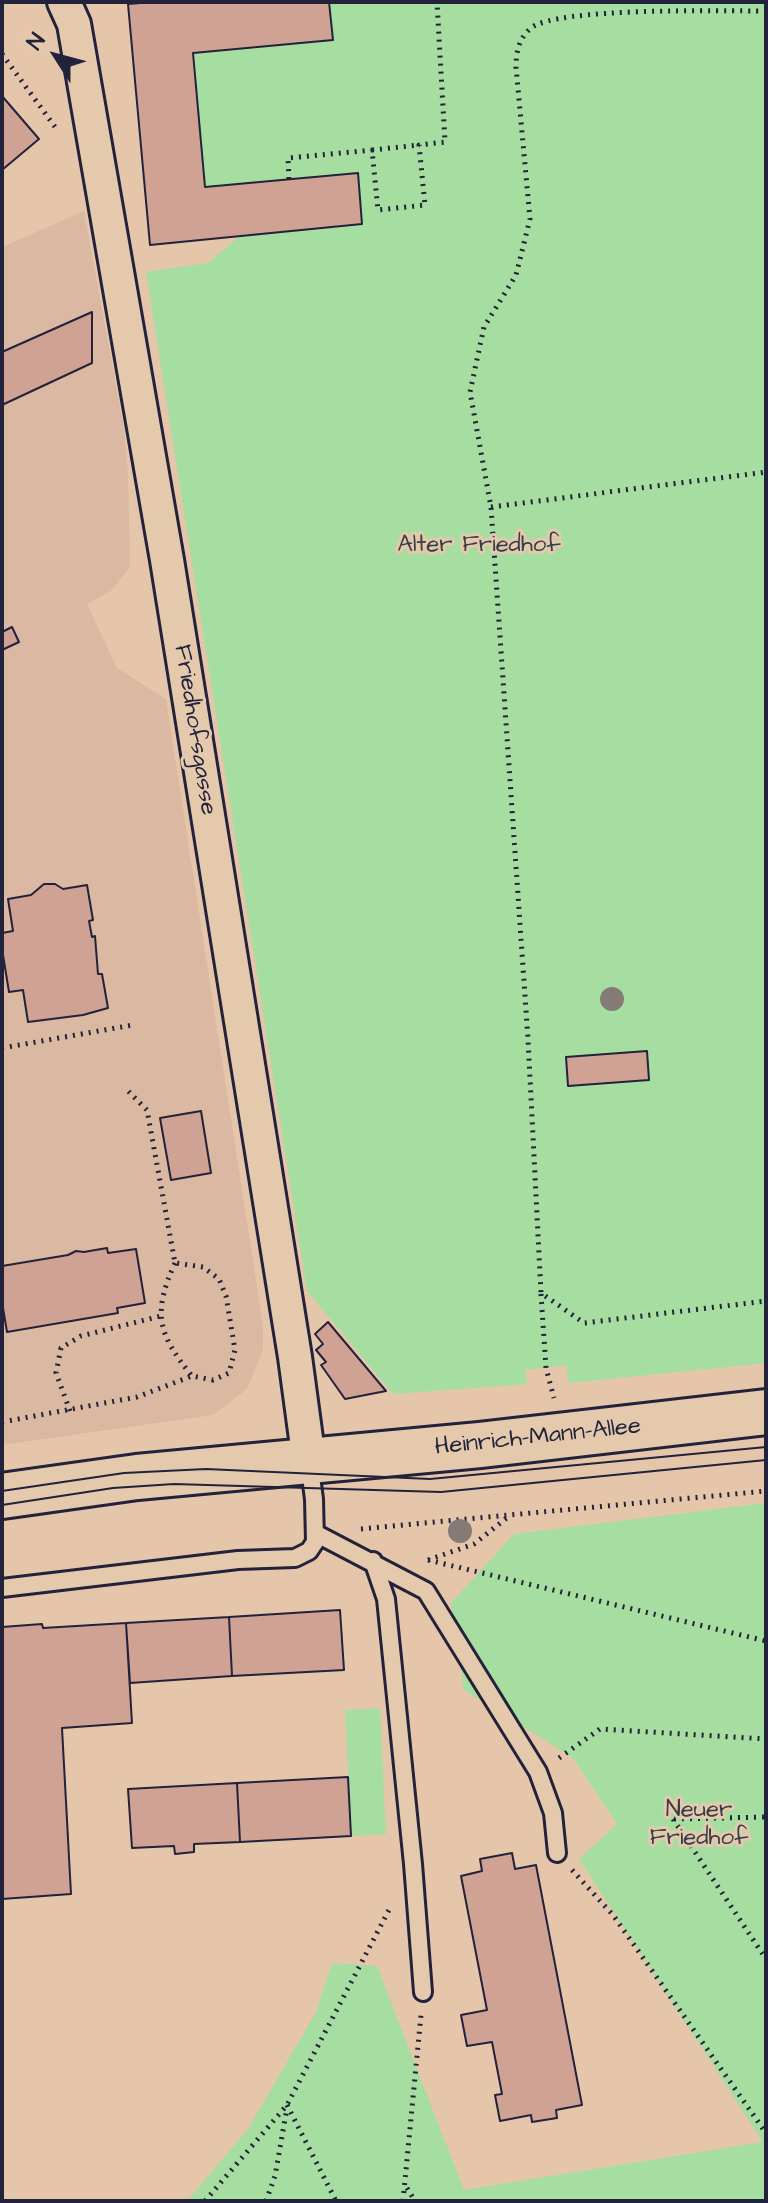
<!DOCTYPE html>
<html>
<head>
<meta charset="utf-8">
<style>
	body { margin:0 }
	#map { position:relative; width:768px; height:2203px; overflow:hidden; background:#e6c6ab; font-family:"Architects Daughter",sans-serif }
	canvas { display:block }
	.frame { position:absolute; inset:0; border:4px solid #22223b; pointer-events:none }
	.north { position:absolute; left:16px; top:16px; width:80px; height:80px; -webkit-text-stroke:6px #e4c9ac; paint-order:stroke; rotate:306deg; font-size:22px; font-weight:700; line-height:32px; text-align:center; color:#22223b }
	.north::after { content:''; display:block; margin:auto; width:28px; height:36px; background:#22223b; clip-path:polygon(50% 0,100% 100%,50% 72%,0 100%) }
</style>
</head>
<body>
<div id="map">
<canvas width="768" height="2203"></canvas>
<div class="frame"></div>
<div class="north">N</div>
</div>
<script>
const g = document.querySelector('canvas').getContext('2d');
g.lineJoin = 'round';
function fill(path, color) {
  g.fillStyle = color;
  g.fill(path, 'evenodd');
}
function trace(path, color, width, dash) {
  g.strokeStyle = color;
  g.lineWidth = width;
  g.lineCap = dash ? 'butt' : 'round';
  g.setLineDash(dash || []);
  g.stroke(path);
}
function drawText(font, color, halo, rows, align = 'center') {
  g.font = font + ' "Architects Daughter",sans-serif';
  g.lineWidth = 6;
  g.setLineDash([]);
  g.textBaseline = 'middle';
  g.strokeStyle = halo;
  g.fillStyle = color;
  for (const [text, x, y, turn = 0] of rows) {
    g.save();
    g.translate(x, y);
    g.rotate((+turn || 0) * Math.PI / 180);
    g.textAlign = isNaN(turn) ? turn : align;
    if (halo) g.strokeText(text, 0, 0);
    g.fillText(text, 0, 0);
    g.restore();
  }
}
fill(new Path2D(`
	M84,211L124,429L128,472L130,567L111,591L87,604L117,668L166,699L263,1325V1350L247,1389L213,1415L2,1445V247Z`), '#dbb8a2');
fill(new Path2D(`
	M329,2H766V1363L569,1383L566,1365L525,1370L527,1384L393,1394L307,1291L146,272L208,263L240,236L362,223L357,173L205,187L193,53L333,40Z
	M766,1503V2201H187L248,2129L316,2012L332,1963L377,1966L464,2190L763,2142L579,1859L617,1824L572,1757L464,1690L451,1603L514,1534Z
	M380,1708L386,1834L351,1836L345,1710Z`), '#a6dda0');
const building = new Path2D(`
	M153,2H329L333,40L193,53L205,187L358,173L362,224L150,245L128,4Z
	M2,96L39,139L2,170Z
	M92,312V363L2,405V352Z
	M12,627L19,642L2,650V632Z
	M44,884H55L63,889L87,885L93,920L89,921L92,937L95,936L98,974H102L108,1008L83,1015L28,1022L23,990L9,992L2,949V933L13,931L8,899L31,895Z
	M647,1051L649,1080L568,1086L566,1057Z
	M201,1111L211,1173L171,1180L160,1118Z
	M107,1248L108,1253L136,1249L145,1303L117,1308L118,1313L7,1332L2,1302V1266L68,1255L76,1251L84,1252Z
	M328,1322L386,1391L345,1399L321,1365L326,1362L316,1350L323,1344L315,1334Z
	M340,1610L344,1670L232,1676L229,1617Z
	M229,1617L232,1676L130,1683L126,1623Z
	M126,1623L132,1723L62,1728L71,1894L2,1899V1627L42,1624L43,1628Z
	M348,1777L351,1836L240,1842L237,1783Z
	M237,1783L240,1842L194,1844V1852L175,1854L174,1846L132,1848L128,1789Z
	M512,1853L515,1869L536,1865L582,2105L556,2110L557,2118L532,2122L531,2115L500,2121L495,2095L502,2094L492,2042L467,2046L461,2015L487,2010L461,1876L482,1871L480,1859Z`);
fill(building, '#cfa294');
trace(building, '#22223b', 2);
const lane = new Path2D(`
	M315,1533L426,1591L538,1772L553,1813L557,1853
	M373,1561L386,1599L413,1864L423,1992
	M2,1588L238,1560L295,1558L309,1551L315,1542L314,1499L309,1462`);
const street = new Path2D(`
	M64,2L74,24L167,560L295,1357L309,1461`);
const secondary = new Path2D(`
	M2,1496L137,1477L480,1445L766,1412`);
trace(lane, '#22223b', 22);
trace(street, '#22223b', 38);
trace(secondary, '#22223b', 50);
trace(new Path2D(`
	M766,11C725,11 557,7 531,28C519,38 516,52 516,67L530,219L516,275L484,327L470,392L491,507L528,1039L541,1293L584,1323L766,1301
	M2,54L58,131
	M372,150L419,145
	M289,179L288,158L372,150L378,210L425,205L419,145L445,142L437,2
	M491,507L766,472
	M2,1048L133,1025
	M175,1263C152,1314 158,1334 192,1376
	M541,1294L546,1368L554,1398
	M70,1411L56,1373L61,1348L81,1336L161,1316
	M2,1422L137,1397L192,1376L213,1380L229,1373L235,1350L226,1296L219,1279L203,1267L175,1263L147,1110L127,1090
	M361,1529L766,1491
	M428,1560L766,1641
	M428,1560L474,1544L509,1516
	M559,1758L600,1729L766,1739
	M673,1819L766,1959
	M674,1819L766,1817
	M572,1870L613,1915L766,2133
	M287,2105L336,2201
	M407,2188L415,2201
	M205,2201L287,2105L391,1906
	M266,2201L275,2176L287,2108
	M403,2201L421,2015`), '#22223b', 5, [2, 6]);
trace(lane, '#e4c9ac', 16);
trace(street, '#e4c9ac', 32);
trace(secondary, '#e4c9ac', 44);
trace(new Path2D(`
	M2,1491L124,1473L206,1469L430,1479L766,1447
	M2,1505L113,1488L174,1484L441,1492L766,1460`), '#22223b', 2);
g.fillStyle = '#857b76';
for (const [x, y] of [
	[612,999],
	[460,1531]
]) {
  g.beginPath();
  g.arc(x, y, 12, 0, 2 * Math.PI);
  g.fill();
}
drawText('24px', '#363e4a', '#e4c9ac', [
	["Alter Friedhof",479,546],
	["Neuer",699,1811],
	["Friedhof",699,1839]
]);
drawText('24px', '#22223b', '#e4c9ac', [
	["Friedhofsgasse",194,730,81],
	["Heinrich-Mann-Allee",538,1438,-6]
]);
</script>
</body>
</html>
